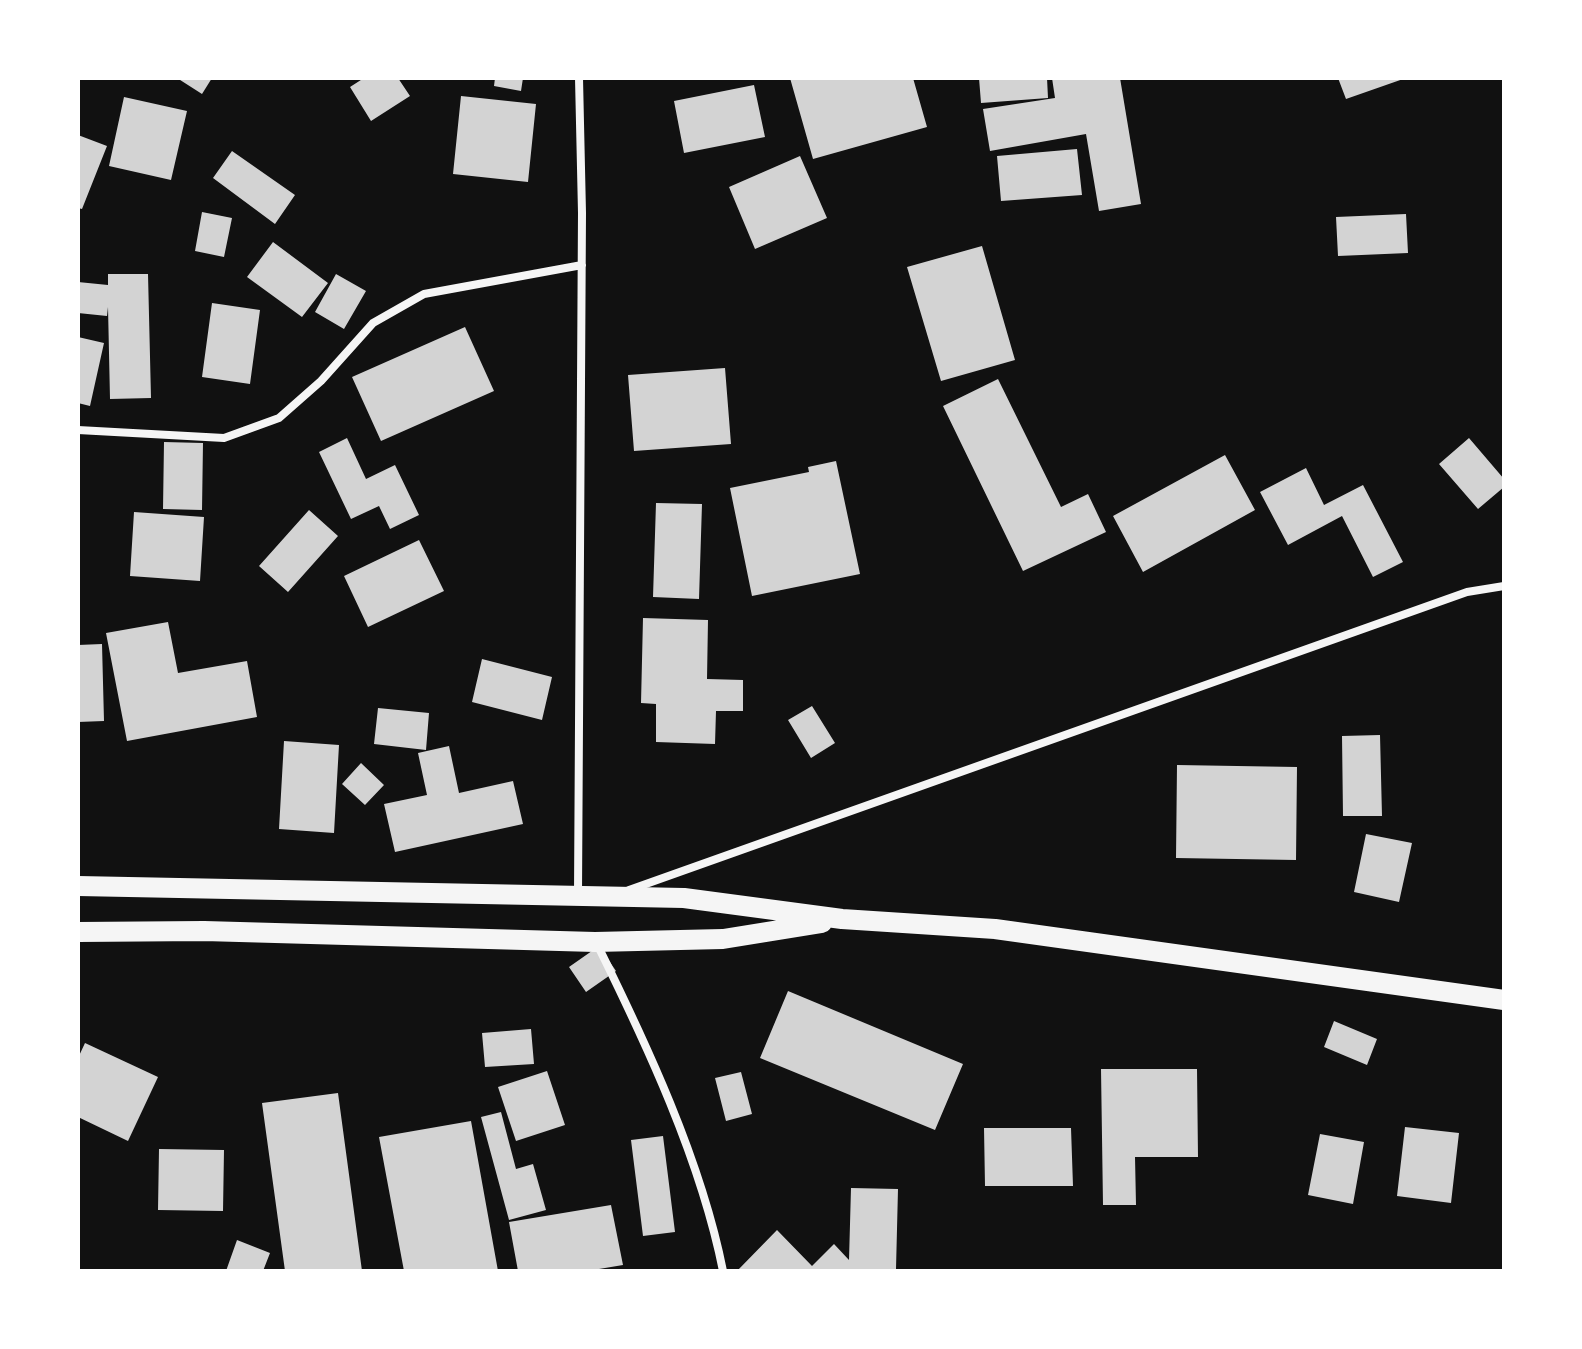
<!DOCTYPE html>
<html>
<head>
<meta charset="utf-8">
<style>
	body { margin:0 }
	#map { position:relative; width:1582px; height:1349px; overflow:hidden; background:#111; font-family:"PT Sans",sans-serif }
	canvas { display:block }
	.frame { position:absolute; inset:0; border:80px solid #fff; pointer-events:none }
</style>
</head>
<body>
<div id="map">
<canvas width="1582" height="1349"></canvas>
<div class="frame"></div>
</div>
<script>
const g = document.querySelector('canvas').getContext('2d');
g.lineJoin = 'round';
function fill(path, color) {
  g.fillStyle = color;
  g.fill(path, 'evenodd');
}
function trace(path, color, width, dash) {
  g.strokeStyle = color;
  g.lineWidth = width;
  g.lineCap = dash ? 'butt' : 'round';
  g.setLineDash(dash || []);
  g.stroke(path);
}
fill(new Path2D(`
	M177,78H212L202,94Z
	M364,78H398L410,96L371,121L350,87Z
	M495,78H523L521,91L494,86Z
	M790,78H913L927,127L813,159Z
	M979,78H1047L1048,98L981,103Z
	M1052,78H1120L1141,204L1099,211L1086,134L990,151L983,109L1055,98Z
	M1338,78H1406L1346,99Z
	M754,85L765,137L684,153L674,101Z
	M461,96L536,104L528,182L453,174Z
	M124,97L187,111L171,180L109,166Z
	M78,135L107,146L82,209L78,208Z
	M1077,149L1082,195L1001,201L997,156Z
	M232,151L295,195L275,224L213,178Z
	M800,156L827,218L755,249L729,187Z
	M202,212L232,218L224,257L195,251Z
	M1406,214L1408,253L1338,256L1336,217Z
	M273,242L328,283L302,317L247,277Z
	M982,246L1015,360L941,381L907,267Z
	M108,274H148L151,398L110,399L108,307L107,316L78,313V282L108,285Z
	M336,274L366,291L344,329L315,312Z
	M212,303L260,310L250,384L202,377Z
	M465,327L494,391L381,441L352,377Z
	M78,337L104,343L90,406L78,403Z
	M725,368L731,444L634,451L628,375Z
	M998,379L1061,507L1088,494L1106,532L1023,571L943,406Z
	M347,438L366,479L395,465L419,515L390,529L379,506L351,519L319,452Z
	M1469,438L1504,479V487L1478,509L1439,464Z
	M164,442L203,443L202,510L163,509Z
	M1225,455L1255,510L1143,572L1113,516Z
	M836,461L860,574L752,596L730,488L809,472L808,467Z
	M1306,468L1324,505L1363,485L1403,562L1373,577L1342,516L1288,545L1260,492Z
	M656,503L702,504L699,599L653,597Z
	M309,510L338,536L288,592L259,566Z
	M134,512L204,517L200,581L130,576Z
	M419,540L444,591L368,627L344,576Z
	M643,618L708,620L707,679L743,680V711H716L715,744L656,742V704L641,703Z
	M168,622L178,673L247,661L257,717L127,741L106,633Z
	M102,644L104,721L78,722V645Z
	M482,659L552,677L542,720L472,702Z
	M812,706L835,743L811,758L788,720Z
	M378,708L429,713L426,750L374,744Z
	M1380,735L1382,816H1343L1342,736Z
	M284,741L339,745L334,833L279,829Z
	M449,746L459,793L513,781L523,824L395,852L384,804L427,795L418,753Z
	M361,763L384,785L365,805L342,784Z
	M1177,765L1297,767L1296,860L1176,858Z
	M1366,834L1412,843L1399,902L1354,892Z
	M599,946L616,971L586,992L569,967Z
	M788,991L963,1064L935,1130L760,1058Z
	M1334,1021L1377,1039L1367,1065L1324,1047Z
	M531,1029L534,1064L485,1067L482,1033Z
	M85,1043L158,1077L128,1141L78,1117V1058Z
	M1101,1069H1197L1198,1157H1135L1136,1205H1103Z
	M547,1071L565,1125L516,1141L498,1087Z
	M741,1072L752,1114L726,1121L715,1078Z
	M338,1093L362,1271H285L262,1103Z
	M501,1112L516,1169L533,1164L546,1210L509,1220L481,1117Z
	M471,1121L498,1271H404L379,1137Z
	M1405,1127L1459,1133L1451,1203L1397,1196Z
	M984,1128H1071L1073,1186H985Z
	M1320,1134L1364,1142L1353,1204L1308,1195Z
	M663,1136L675,1232L643,1236L631,1140Z
	M159,1149L224,1150L223,1211L158,1210Z
	M851,1188L898,1189L896,1269L737,1271L777,1230L812,1266L834,1244L849,1260Z
	M611,1205L623,1265L587,1271H518L509,1222Z
	M237,1240L270,1253L263,1271H226Z`), '#d3d3d3');
trace(new Path2D(`
	M78,430L224,438L279,418L321,381L373,323L424,294L582,265
	M629,890L1467,592L1504,586
	M578,893L582,213L579,78
	M596,942C646,1043 701,1160 723,1271`), '#f5f5f5', 8);
trace(new Path2D(`
	M78,886L684,898L842,919L995,929L1504,1000
	M78,932L204,931L595,942L723,939L822,923`), '#f5f5f5', 20);
</script>
</body>
</html>
